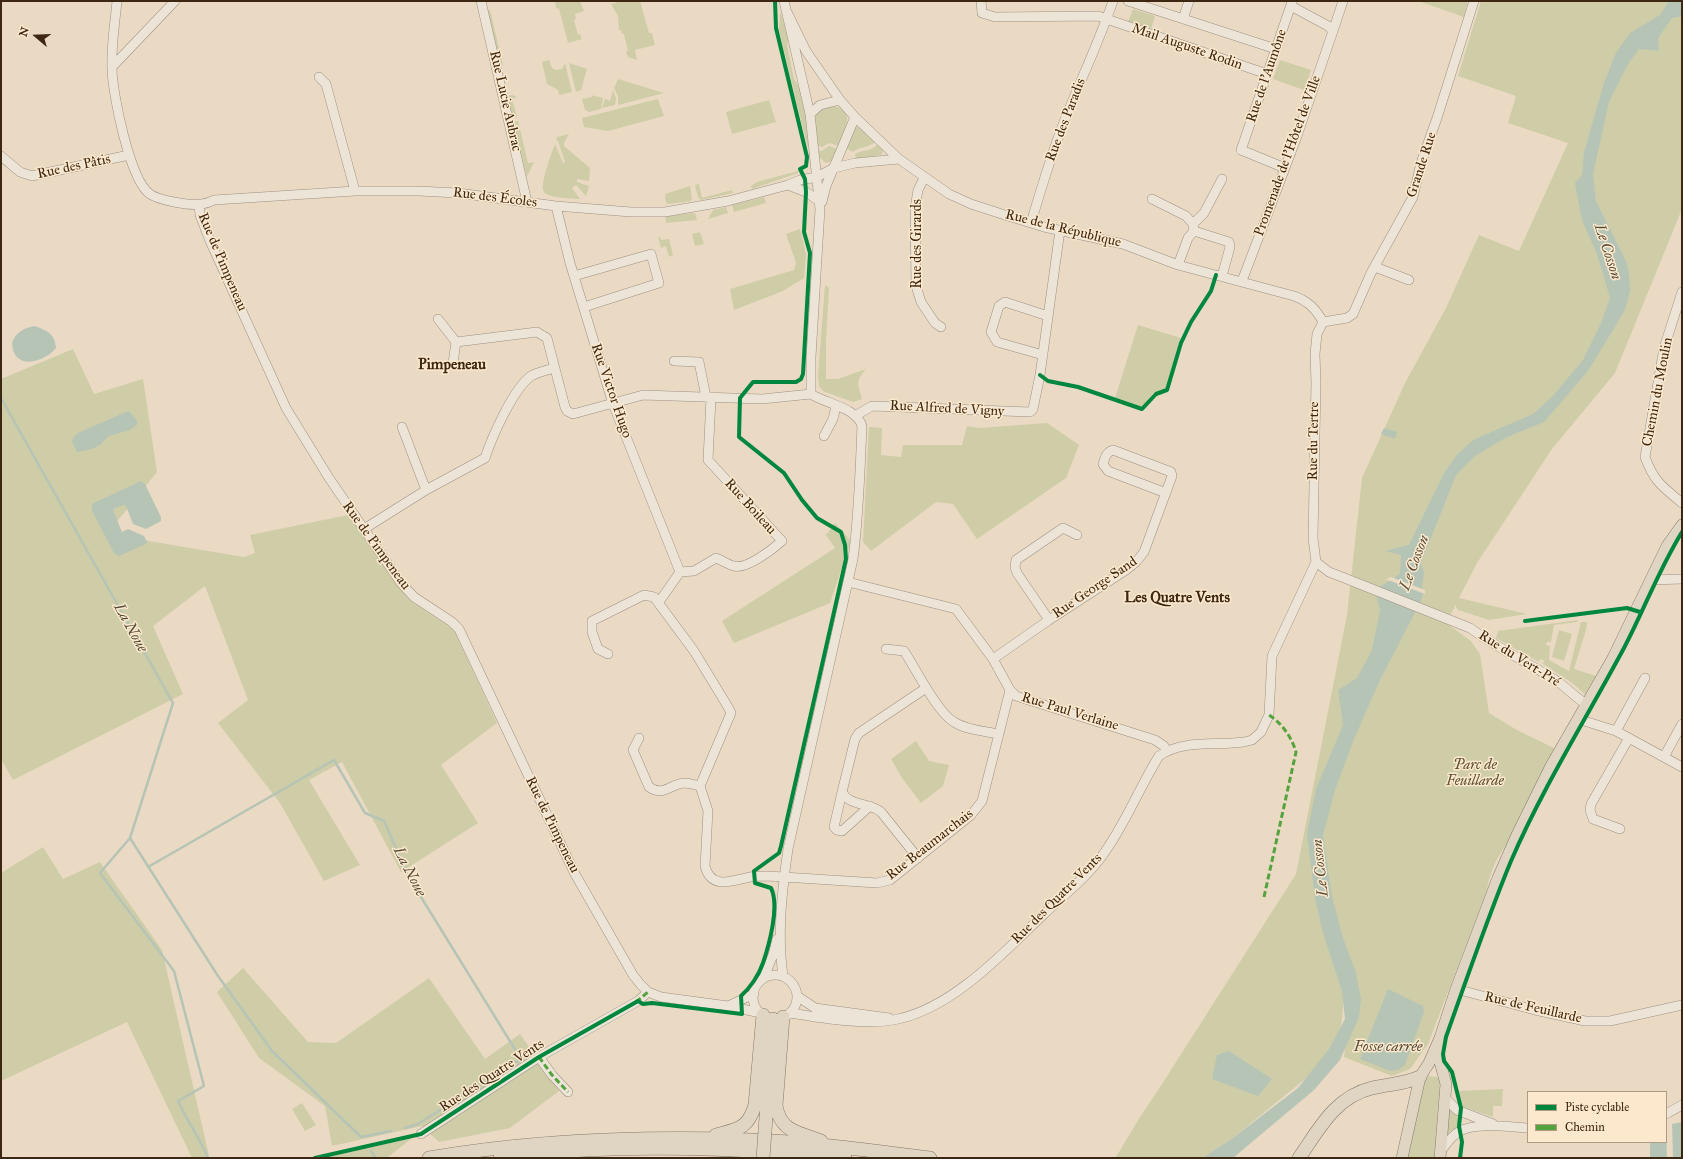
<!DOCTYPE html>
<html>
<head>
<meta charset="utf-8">
<style>
	body { margin:0 }
	#map { position:relative; width:1683px; height:1159px; overflow:hidden; background:#eadac3; font-family:"IM FELL Great Primer",serif }
	canvas { display:block }
	.frame { position:absolute; inset:0; border:2px solid #3d2713; pointer-events:none }
	.legend { position:absolute; left:1527px; top:1091px; width:140px; height:52px; box-sizing:border-box; background:#fce9cd; border:1px solid #b09b83; margin:0; padding:5px 7px; list-style:none; font-size:12px; color:#3d2713 }
	.legend li { display:flex; align-items:center; gap:8px; height:20px }
	.legend b { width:20px; border:1px solid #b09b83 }
	.north { position:absolute; left:16px; top:16px; width:40px; height:40px; -webkit-text-stroke:3px #fce9cd; paint-order:stroke; rotate:289deg; font-size:11px; font-weight:700; line-height:16px; text-align:center; color:#3d2713 }
	.north::after { content:''; display:block; margin:auto; width:14px; height:18px; background:#3d2713; clip-path:polygon(50% 0,100% 100%,50% 72%,0 100%) }
</style>
</head>
<body>
<div id="map">
<canvas width="1683" height="1159"></canvas>
<div class="frame"></div>
<ul class="legend">
<li><b style="height:5px;background:#00873e"></b>Piste cyclable</li>
<li><b style="height:5px;background:#54a33f"></b>Chemin</li>
</ul>
<div class="north">N</div>
</div>
<script>
const g = document.querySelector('canvas').getContext('2d');
g.lineJoin = 'round';
function fill(path, color) {
  g.fillStyle = color;
  g.fill(path, 'evenodd');
}
function trace(path, color, width, dash) {
  g.strokeStyle = color;
  g.lineWidth = width;
  g.lineCap = dash ? 'butt' : 'round';
  g.setLineDash(dash || []);
  g.stroke(path);
}
function drawText(font, color, halo, rows, align = 'center') {
  g.font = font + ' "IM FELL Great Primer",serif';
  g.lineWidth = 3;
  g.setLineDash([]);
  g.textBaseline = 'middle';
  g.strokeStyle = halo;
  g.fillStyle = color;
  for (const [text, x, y, turn = 0] of rows) {
    g.save();
    g.translate(x, y);
    g.rotate((+turn || 0) * Math.PI / 180);
    g.textAlign = isNaN(turn) ? turn : align;
    if (halo) g.strokeText(text, 0, 0);
    g.fillText(text, 0, 0);
    g.restore();
  }
}
fill(new Path2D(`
	M555,1H580L584,11L575,14L576,19L574,20L578,35L580,34L582,39L568,43L559,9L556,8Z
	M615,1H640L649,33H652L655,45L635,50L637,60L628,57L626,52L628,51L624,34H622L621,30H619L618,16L611,4L616,3Z
	M1418,1H1468L1464,17Z
	M1481,1H1682V209L1615,373L1552,449L1477,563L1459,598L1527,614L1489,620L1458,610L1456,607V604L1446,623L1471,641L1480,654L1489,713L1517,730L1554,748L1509,842C1497,856 1490,871 1487,890L1428,1044L1410,1069L1392,1076L1344,1057L1351,1003L1347,969L1341,1028L1320,1067L1230,1140L1202,1158L1116,1157L1140,1117L1162,1084L1296,874L1347,615L1362,478L1405,383L1446,308L1479,235L1519,251L1568,143L1508,123L1516,96L1458,76Z
	M1133,9L1155,16L1151,29L1128,22Z
	M490,10L503,65L499,66L487,11Z
	M781,13L788,38L787,45L794,79L800,88L807,119L810,146L807,145L779,30L780,14Z
	M549,60L552,68L556,70L562,69L565,63L572,92L559,95L558,90L547,84L542,62Z
	M1280,60L1311,70L1304,90L1273,79Z
	M569,63L587,69L581,90L576,92Z
	M618,79L664,93L618,105V96L614,88Z
	M613,90L616,99L615,105L602,108L605,99L610,101Z
	M512,95L517,97L512,99L517,117L512,118L507,96Z
	M591,95L603,98L601,109L589,112L585,110L582,99L592,97Z
	M658,99L664,116L608,131L584,127L582,118Z
	M769,100L776,122L732,134L726,112Z
	M829,106C858,106 845,131 839,146L829,143L822,147L817,145C815,128 808,113 829,106Z
	M518,121L528,163L534,162L527,177L513,122Z
	M857,127H860L876,141C869,148 861,146 853,152L846,148L854,128Z
	M569,134L564,143V146L590,168L589,181L577,179V182L589,186L586,196L576,185L572,188L580,199C573,199 548,198 544,192C539,186 552,152 555,144L563,163L565,162L558,141L556,140L557,137Z
	M878,144L883,151L881,155L856,159L855,154C863,149 870,153 878,144Z
	M829,146L837,149C835,155 834,162 826,163L818,156L817,150L822,151Z
	M798,171V173L752,189L751,186L757,182Z
	M699,184L702,198L732,190L733,193L701,200L698,197L695,185Z
	M690,186L692,198L691,201L669,204L666,203L665,194Z
	M764,197L766,203L734,212L732,205Z
	M726,207L728,213L708,219L713,210Z
	M695,213L697,220L666,223L665,216Z
	M800,229L806,254L804,278L783,291L734,310L730,289L794,270L796,263L786,234Z
	M700,232L704,244L695,246L692,234Z
	M658,237H660L661,240L669,239L673,255L669,257L666,246L661,248Z
	M825,285L829,288L826,341V379H838L866,369C855,382 858,384 862,399L853,402L823,391L819,386L818,376Z
	M1138,325L1181,338L1166,389L1153,393L1142,407L1115,398Z
	M73,349L94,394L143,379L157,472L107,534L244,557L255,553L250,535L348,515L409,600L454,630L497,723L441,765L478,823L401,872L342,762L309,780L360,865L324,881L280,803L218,723L248,700L205,586L153,626L183,694L13,780L1,759V379Z
	M1047,423L1079,445L1066,478L977,539L953,504L936,502L871,551L863,542L869,427L882,428L881,455L901,457L903,445H962L967,426L979,428Z
	M835,523L851,541L830,603L734,643L722,621L835,548L826,535Z
	M1578,620L1577,622L1554,625L1551,642H1547L1546,645L1550,646L1549,660L1569,671L1581,622H1587L1586,630L1574,669L1596,676L1585,694L1571,682L1543,664L1544,660L1540,659L1539,662L1496,638L1498,631Z
	M1559,630L1572,634L1564,661L1552,657Z
	M916,741L929,761L949,765L943,786L921,803L902,778L891,759Z
	M43,847L63,879L100,862L162,950L209,1156L206,1158H192L127,1022L1,1081V873Z
	M243,968L308,1042L336,1043L429,978L485,1059L520,1034L559,1091L510,1128L439,1142L422,1126L332,1146L325,1106L259,1058L217,992Z
	M1427,1076L1437,1077L1440,1080L1434,1158H1407L1424,1082Z
	M1503,1089L1502,1106H1493V1117L1463,1107L1459,1091Z
	M302,1103L316,1125L305,1131L292,1109Z
	M1449,1108L1458,1114L1457,1129L1447,1137Z
	M412,1138L387,1158H323Z`), '#cecda8');
fill(new Path2D(`
	M1669,1H1682V16L1672,18L1658,38L1659,51L1639,49L1628,64L1609,102L1593,174L1596,201L1627,263L1629,276L1630,291L1625,310L1588,371L1544,422L1505,438L1475,456L1456,475L1421,563L1424,573L1422,587L1424,592L1420,603L1380,680L1354,739L1335,790L1323,835L1332,897L1343,938L1356,973L1361,999L1359,1017L1340,1060L1314,1090L1233,1158H1202L1230,1140L1298,1088L1329,1049L1345,1019L1342,991L1323,933L1315,898L1307,834L1316,789L1343,725L1338,690L1357,678L1372,650L1380,610L1376,594L1378,588L1400,574L1401,555L1385,551L1409,545L1444,473L1457,455L1473,440L1533,414L1552,397L1583,360L1601,323L1610,298L1597,254L1582,220L1575,183L1582,175L1584,152L1604,83L1616,53L1630,33L1660,15Z
	M34,326C47,330 55,334 56,348C44,363 13,371 12,343C15,333 24,328 34,326Z
	M128,411L131,413L137,421V425L130,430L109,436L100,445L92,449L77,452L72,441L74,437L78,433Z
	M1384,428L1397,432L1395,439L1381,434Z
	M141,481L145,484L161,517V521L146,529L133,524L126,506L124,505L115,508L113,510L122,532L128,529L144,536L147,542L146,544L119,556L114,553L92,511V504Z
	M1388,989L1423,1006L1424,1012L1405,1065L1398,1070L1390,1071L1360,1059Z
	M1229,1051L1272,1079L1258,1096L1212,1079L1217,1055Z
	M1682,1122V1158H1673L1672,1124Z
	M1666,1127L1667,1158H1650V1142H1666Z`), '#b6c4b6');
fill(new Path2D(`
	M1391,577L1425,590V594L1388,580H1385Z`), '#eadac3');
trace(new Path2D(`
	M1,398L173,703L130,838L218,976L272,1051L361,1137L391,1131
	M130,838L100,873L174,971L204,1086L178,1101C187,1121 200,1138 208,1158
	M148,867L334,760L365,813L384,821L408,876L521,1059L418,1124L405,1128
	M371,1151L375,1157`), '#b6c4b6', 2.5);
const minor = new Path2D(`
	M117,1C115,23 111,46 112,68C112,92 130,181 150,194C158,200 189,206 200,204C205,204 210,202 214,200L355,191H418L458,193L556,206L631,212H665L728,201L788,185L800,180L817,177L834,168L855,163L899,159
	M481,1L527,202
	M784,1L810,114L820,209L811,357V394
	M981,1L982,13L995,17L1098,16L1267,74
	M1128,1L1276,49
	M787,12L806,51L840,100L855,117L899,159L949,194L971,204L1008,216L1044,227L1123,244L1178,265L1294,296C1308,301 1316,309 1323,322
	M1183,19L1189,1
	M1333,31L1343,1
	M112,67L175,1
	M319,77L326,84L355,191
	M810,114L820,105L840,100
	M1,156L20,172L32,176L129,155
	M1285,168L1241,150L1292,2
	M924,178L918,190L915,208L916,286L921,302L935,323L941,327
	M788,185L806,192L819,201
	M1152,199L1186,216L1193,224
	M822,202L826,186L855,117
	M199,205L200,215L210,241L286,408L329,478L401,583L414,597L452,622L459,629L575,874L633,975L641,985L648,992L661,997L728,1006L761,1013
	M556,206L570,263L613,404L680,572
	M1031,223C1041,189 1051,155 1064,122C1080,81 1099,42 1113,1
	M1194,231L1193,224L1204,213L1222,179
	M1178,265L1188,238L1194,231L1229,242L1230,247L1222,276
	M1375,267L1409,280
	M574,276L651,254L659,283L584,307
	M1242,281L1296,139L1333,31L1328,26L1291,6
	M1682,292L1664,348L1645,457C1654,482 1663,487 1682,503
	M438,319L456,342L453,363
	M1323,322L1347,318L1353,314L1371,273L1413,197L1421,163L1437,118L1474,1
	M456,342L537,332L547,338L565,407L567,411L573,414L643,395L762,399L811,394
	M1043,355L997,342L991,332L999,306L1005,302L1048,316
	M674,361L699,362L706,397
	M855,416L872,406L1030,412L1033,409L1040,375L1060,230
	M402,427L426,490
	M824,436L833,419L836,406
	M364,529L426,490L485,458C492,437 513,389 531,376C538,372 547,370 554,368
	M1316,562L1329,572L1342,577L1470,628C1498,648 1528,663 1557,681C1567,688 1575,697 1586,704
	M1316,562L1313,538L1316,383L1315,354L1317,334L1323,322
	M1650,580L1682,579
	M848,582L956,609L993,659L1010,690L1016,696L1155,740L1164,746L1167,751
	M659,602L680,572L694,571L716,558C722,560 728,565 734,566C746,570 773,549 782,541L708,460L711,398
	M1049,620L1017,573L1015,567L1016,560L1063,528L1077,535
	M886,649L904,651C916,669 937,712 954,722C966,730 984,731 998,734
	M608,654L598,649L592,632V621L644,595L654,597L694,651L728,707L731,713L700,786L708,811L705,866C711,890 732,881 750,877C756,876 762,876 768,876L877,883L890,880L971,815L982,801L1010,690
	M993,659L1049,620L1126,570L1136,562L1144,552L1172,476L1171,472L1113,450C1106,452 1105,458 1103,464L1108,471L1166,493
	M1578,719L1616,731L1682,767
	M1616,731L1645,678
	M639,738L633,750L649,787C664,797 670,784 684,783C690,783 695,785 700,786
	M1664,757L1682,724
	M842,792L834,827L837,830L842,831L870,806
	M1620,829L1593,819L1590,810L1591,804L1629,738
	M918,858L881,812C869,802 850,807 842,792L855,739L859,733L926,688
	M753 997a22 22 0 1 1 44 0a22 22 0 1 1-44 0Z
	M783,976C777,934 782,891 788,849L853,559C859,515 860,470 862,426C856,407 826,404 811,394
	M763,979L773,955L777,939
	M1456,989L1535,1010L1585,1021H1610L1682,1005
	M797,996L815,1008L889,1018
	M728,1006L754,994
	M790,1013C821,1018 868,1026 898,1019C954,1007 1004,952 1044,914C1064,895 1086,878 1102,856C1125,825 1139,788 1159,756C1183,739 1216,746 1244,742L1252,740L1261,732L1269,715L1272,656L1316,562
	M539,1057L552,1075L568,1092
	M1445,1098L1457,1110L1493,1124
	M1666,1114L1682,1105
	M421,1134L539,1057L638,1001L648,992
	M1441,1151C1446,1144 1452,1135 1460,1131C1477,1122 1510,1127 1528,1128`);
const major = new Path2D(`
	M1439,1045V1058L1446,1084L1440,1158
	M1402,1158L1420,1077L1429,1063L1440,1038L1456,989L1498,878L1517,835L1551,766L1613,658L1667,546L1682,525`);
const highway = new Path2D(`
	M783,1017L776,1106C781,1133 800,1132 821,1141
	M765,1131L773,1019
	M716,1135C738,1129 748,1129 755,1105L763,1015
	M429,1158C535,1140 644,1136 752,1140C812,1142 871,1151 930,1158
	M500,1158C523,1156 546,1153 569,1151C661,1145 753,1149 845,1158
	M1299,1158C1319,1129 1335,1097 1372,1088C1389,1084 1404,1084 1420,1077`);
trace(minor, '#9c9081', 10);
trace(major, '#83786a', 12);
trace(highway, '#83786a', 14);
trace(minor, '#ede4d8', 9);
trace(major, '#e0d4c3', 11);
trace(highway, '#e0d4c3', 13);
const highwayBridge = new Path2D(`
	M763,1158L765,1131`);
trace(highwayBridge, '#83786a', 14, []);
trace(highwayBridge, '#e0d4c3', 13);
trace(new Path2D(`
	M1264,897L1296,752C1292,738 1282,723 1269,715
	M636,1002L648,992
	M539,1057L552,1075L568,1092`), '#54a33f', 3, [6, 3]);
trace(new Path2D(`
	M1040,375L1048,381L1078,387L1142,409L1156,394L1167,390L1181,343L1191,322L1211,291L1216,275
	M1525,621L1627,608L1640,612
	M315,1158L421,1134L539,1057L638,1001L643,1004L652,1003L742,1014L741,996C750,988 759,975 763,963C769,945 780,906 771,888L755,883L754,871L779,853L781,846L846,559L845,545L841,532L817,518L802,500L784,473L739,437L740,398L753,382H796L801,379L803,374L810,253L804,232L806,192L805,179L800,169L806,166L807,157L776,28L775,1
	M1460,1158L1462,1142L1459,1126L1461,1108L1452,1072L1444,1061L1443,1054L1446,1037C1467,978 1487,919 1511,861C1543,787 1586,719 1624,648C1644,610 1659,569 1682,532`), '#00873e', 4);
drawText('14px', '#3d2713', '#fce9cd', [
	["Mail Auguste Rodin",1187,47,19],
	["Rue de l'Aumône",1267,76,-71],
	["Rue Lucie Aubrac",505,101,77],
	["Rue des Paradis",1066,120,-69],
	["Promenade de l'Hôtel de Ville",1288,156,-70],
	["Grande Rue",1422,165,-72],
	["Rue des Pâtis",74,167,-12],
	["Rue des Écoles",495,198,7],
	["Rue de la République",1063,229,14],
	["Rue des Girards",918,244,-90],
	["Rue de Pimpeneau",222,262,67],
	["Rue Victor Hugo",611,391,71],
	["Chemin du Moulin",1658,392,-79],
	["Rue Alfred de Vigny",947,409,3],
	["Rue du Tertre",1314,441,-89],
	["Rue Boileau",750,507,48],
	["Rue de Pimpeneau",376,546,54],
	["Rue George Sand",1095,588,-34],
	["Rue du Vert-Pré",1519,659,32],
	["Rue Paul Verlaine",1070,712,17],
	["Rue de Pimpeneau",552,825,64],
	["Rue Beaumarchais",930,845,-38],
	["Rue des Quatre Vents",1057,899,-45],
	["Rue de Feuillarde",1533,1008,13],
	["Rue des Quatre Vents",492,1076,-33]
]);
drawText('italic 14px', '#5c4e32', '#fce9cd', [
	["Parc de",1475,766],
	["Feuillarde",1475,782]
]);
drawText('italic 15px', '#564c3a', '#fce9cd', [
	["Le Cosson",1607,252,72],
	["Le Cosson",1415,563,-69],
	["La Noue",130,628,61],
	["Le Cosson",1321,868,-96],
	["La Noue",409,872,63],
	["Fosse carrée",1388,1047]
]);
drawText('bold 15px', '#3d2713', '#fce9cd', [
	["Pimpeneau",452,365],
	["Les Quatre Vents",1177,598]
]);
</script>
</body>
</html>
